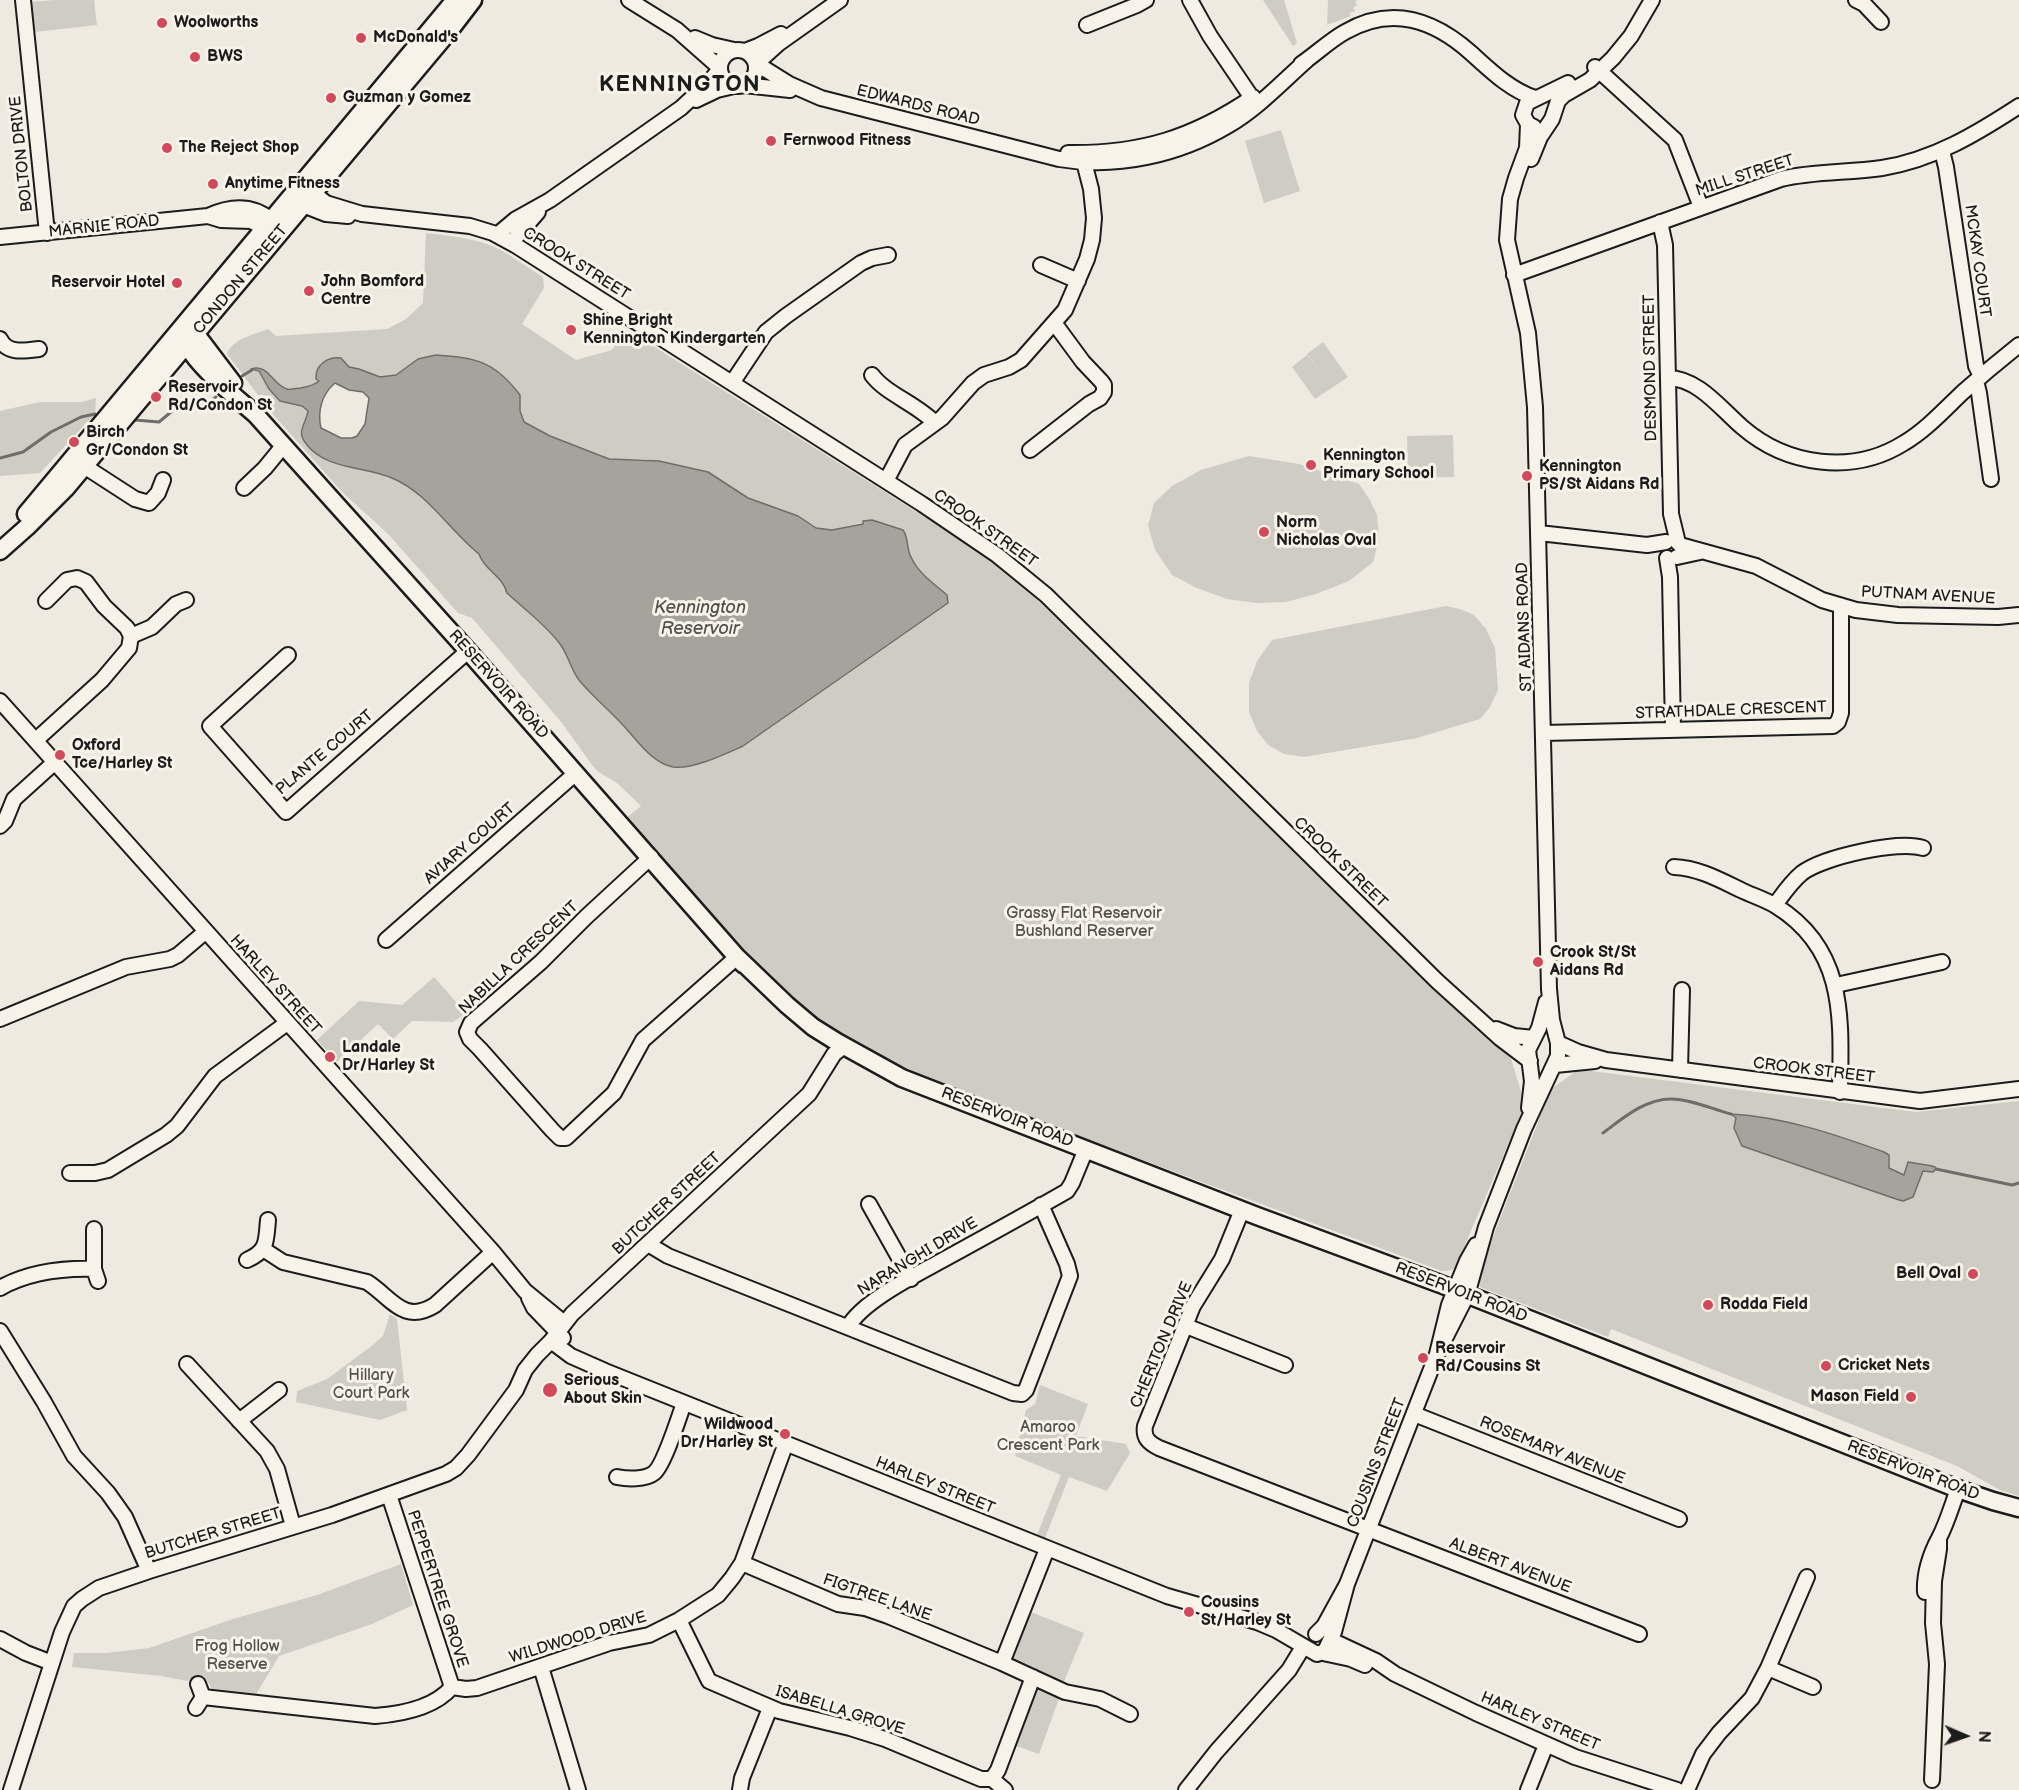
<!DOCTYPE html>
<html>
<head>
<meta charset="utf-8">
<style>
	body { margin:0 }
	#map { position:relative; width:2019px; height:1790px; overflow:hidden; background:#eeeae0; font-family:"Balsamiq Sans",sans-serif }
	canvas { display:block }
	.north { position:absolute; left:1935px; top:1706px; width:60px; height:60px; -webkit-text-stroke:4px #f7f3e8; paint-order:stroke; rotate:92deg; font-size:16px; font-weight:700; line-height:24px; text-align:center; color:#1c1c1c }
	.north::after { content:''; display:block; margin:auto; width:21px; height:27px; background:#1c1c1c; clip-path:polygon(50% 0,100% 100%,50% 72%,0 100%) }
</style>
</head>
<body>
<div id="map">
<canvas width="2019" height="1790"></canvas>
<div class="north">N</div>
</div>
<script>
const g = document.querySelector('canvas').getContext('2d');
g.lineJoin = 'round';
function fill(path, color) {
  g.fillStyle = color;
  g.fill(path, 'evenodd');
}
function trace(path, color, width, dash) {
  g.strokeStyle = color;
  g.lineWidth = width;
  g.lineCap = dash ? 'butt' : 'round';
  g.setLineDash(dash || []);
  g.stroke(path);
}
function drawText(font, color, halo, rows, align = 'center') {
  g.font = font + ' "Balsamiq Sans",sans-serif';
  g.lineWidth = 6;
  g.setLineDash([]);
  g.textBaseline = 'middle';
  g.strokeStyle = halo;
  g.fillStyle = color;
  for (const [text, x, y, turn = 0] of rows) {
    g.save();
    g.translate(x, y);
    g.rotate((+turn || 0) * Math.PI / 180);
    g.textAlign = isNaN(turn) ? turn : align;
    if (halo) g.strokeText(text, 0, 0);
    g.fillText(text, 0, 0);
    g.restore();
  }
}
fill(new Path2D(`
	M54,0H94L97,25L35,32L32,2Z
	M1263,0H1284L1297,43L1293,46Z
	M1328,0H1358L1355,2L1357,5L1353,8L1355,11L1349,13L1351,16L1327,25Z
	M1281,130L1300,191L1264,203L1245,141Z
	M426,233C451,236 476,238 499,249C514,257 528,268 543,277L544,288L522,324L576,360L612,350L621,337L634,334L1004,567L1430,986L1509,1052L1525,1105L1455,1268L1448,1271H1442L929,1081L844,1043L764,977L625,819L641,806L617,783L597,771L592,765L562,723L472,618L458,613L389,535L342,492L271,412L227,354C232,339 255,334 268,329L276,336L387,329L406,319L423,303ZM436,355L488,364L520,395V411L524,422L550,436L609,459H646L759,503L789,513L816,528L832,530L872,520L903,530C909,538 906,548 911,557C918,573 934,584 947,595L943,607L743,746L685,766L672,767L665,764L594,698L578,679L561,644L508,593C503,576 484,570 479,554C449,530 428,493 392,478C373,469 327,466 314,452C308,445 305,434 301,427L305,422L308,411C303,407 301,406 295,404C278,398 267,387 259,371L252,370L258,367C278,372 272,393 301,388C308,386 313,386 319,380L316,372L320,366L334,357L341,358L349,367L359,369L380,377L396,375L418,359Z
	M1323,342L1348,377L1315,399L1292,367L1307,355L1320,371L1307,354Z
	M96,398L95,416L89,420L40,473L0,476V411L40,402H82Z
	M1453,435L1454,477L1408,478L1407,436Z
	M1249,456L1299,464L1359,484L1370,500L1377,515L1379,540L1373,562L1349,581L1316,594L1286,602L1257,603L1227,599L1197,588L1172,575L1155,550L1148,525L1154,503L1172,486L1201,470Z
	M1446,606L1460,609L1474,615L1486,629L1495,648L1498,690L1490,707L1480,719L1417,738L1304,757L1284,754L1268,745L1257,731L1249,712V683L1257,661L1272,640Z
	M434,977L466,1013L453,1022L412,1021L393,1039L378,1024L337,1062L317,1040L359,1001L402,1005Z
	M1575,1069L1916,1112L2019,1101V1496L2000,1490L1957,1466L1611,1329L1608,1337L1480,1287L1478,1278L1480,1270L1551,1089L1575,1072Z
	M390,1314L397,1319L407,1410L380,1420L296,1402L297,1391L327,1379L373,1345L383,1336Z
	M1040,1385L1088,1404L1076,1436L1126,1444L1130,1453L1107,1491L1069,1477L1045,1538L1037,1535L1061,1475L1015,1456L1026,1410L1035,1404Z
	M401,1564L413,1605L372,1624L279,1656L255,1696L213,1690L204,1676L187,1681L161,1676L72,1667L74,1653H106L149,1648L233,1619L317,1595Z
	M1026,1610L1084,1633L1063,1684L1016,1662L1011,1656Z
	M1033,1680L1061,1693L1039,1754L1008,1743Z`), '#cfccc3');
const water = new Path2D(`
	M436,355C477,358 494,361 520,395V411L524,422L550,436L609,459L659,461L708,472L748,498L798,516L816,528L832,530L863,524V521L872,520L903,530C909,538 906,548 911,557C918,573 934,584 947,595L948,603L743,746C725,754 692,770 673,767C651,763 635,737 621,723C607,708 592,696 579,680C571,670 568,654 560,644C548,627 523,608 507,593C503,576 484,570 479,554C449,530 428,493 392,478C365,466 327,470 307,445C295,431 306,425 308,411L302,406L280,401L269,389L259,371L251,369C269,363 272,385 287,389C291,390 297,388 301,388C309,386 313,386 319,381L316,379C315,365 328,356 341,358L349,367L359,369L380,377L396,375L418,359ZM335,383L349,390L363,392L369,398L365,424L357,436L352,438H341L321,428C317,411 322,394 335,383Z
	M1731,1114C1784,1117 1834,1134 1884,1152L1889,1155V1168L1904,1175L1908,1162L1932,1166L1935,1167L1936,1169L1933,1172L1923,1171L1913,1197L1903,1201L1896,1199L1742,1146L1734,1128L1736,1118Z`);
fill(water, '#a6a39d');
trace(water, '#6f6d69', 1.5);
trace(new Path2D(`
	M242,376L252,370
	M135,420L159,422L183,402L205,405L216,397
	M0,458L23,452L51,432L81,417L95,414
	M1603,1133C1623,1118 1645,1099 1671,1099C1690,1099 1712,1109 1731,1114
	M1936,1169L2012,1185L2019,1183`), '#6f6d69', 3);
const minor = new Path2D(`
	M23,0L47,233
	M629,0L677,30L720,68
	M1190,0L1210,36L1252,98
	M1856,0L1864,4L1881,22
	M1087,25L1137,5L1146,0
	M695,38L712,45L734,50
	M720 68a18 18 0 1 1 36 0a18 18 0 1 1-36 0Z
	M745,51L758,46L781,34
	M757,63L778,44L840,0
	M757,64L789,84L821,98L1059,159C1117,169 1179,155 1229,125C1258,108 1282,82 1307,60
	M1301,64C1316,54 1329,41 1345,32C1392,5 1434,20 1471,53C1490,70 1510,90 1535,98
	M1595,67L1675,140L1701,207
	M744,85L790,90
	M696,100L717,90L734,86
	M1534,127L1528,124L1523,115L1527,103L1568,83
	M1942,151L1946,167L1976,366L1981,376
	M1068,153C1140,154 1193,138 1253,97
	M1531,159L1540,137L1552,119L1558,101L1564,95L1590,80L1613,58L1631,36L1652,0
	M313,193L326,203L362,214L470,226L493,233L515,245L922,504L997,555L1046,595L1437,981L1501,1039L1530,1061
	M303,205L326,214L348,216
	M208,216L221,220L251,221L265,228
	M1660,222L1665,245L1671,514L1678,543
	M497,235L516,219L550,200L681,108L710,81L720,69
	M0,237L208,216C230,206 252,204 271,220
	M511,243L538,212
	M1041,265L1078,281
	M1514,275L1781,179C1814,171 1848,173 1882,168C1933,160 1976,134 2019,106
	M0,339C7,354 24,351 39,349
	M872,375C886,394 917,404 935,423
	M1668,378C1698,378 1721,409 1742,427C1787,466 1853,475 1904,443C1926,430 1944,410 1963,392C1981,376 2000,360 2019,345
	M1976,381L1979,393L1991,479
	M732,383L766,332L786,316L861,263L872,258L888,255
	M1030,450L1089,404L1100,398L1104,392V385L1101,381L1083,362L1055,324
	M84,466L135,499L149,503L158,493L163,480
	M886,481L905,445L942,418L973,383L984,375L1009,367L1021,360L1065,310L1087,259L1092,240L1094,218L1091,189L1084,162
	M244,488L265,468L283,446
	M1539,533L1647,545L1666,542
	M1680,545L1756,566L1822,600L1856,610L1898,615L1998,617L2019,615
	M1677,557L1700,552
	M1667,558L1670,577L1673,730
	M131,636L152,627L176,604L186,600
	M288,655L210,726L286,812L468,651
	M0,701L493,1252L525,1291L564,1323
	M1544,733L1833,726L1838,722L1841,713V606
	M36,740L102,680L129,648L131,636L127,628L104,606L86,582L77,578L67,580L46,601
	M0,826L5,821L14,799L55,762
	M651,857L586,917L541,962L471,1023L467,1032L470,1039L480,1049L552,1130L560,1138H566L614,1093L643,1040L737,957
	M1674,867C1699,868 1720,880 1743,891C1754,896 1766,900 1776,906C1847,950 1841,1020 1840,1092
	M1775,905C1783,894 1791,882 1802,873C1823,857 1899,840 1923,848
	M386,940L576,773
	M1836,985L1942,962
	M0,1019L126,967L170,959L178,955L205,932
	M1496,1029L1514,1036L1534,1038
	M1558,1043L1578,1052L1606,1060L1920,1101L2019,1089
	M1555,1065L1595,1061
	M1680,1070L1682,990
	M1529,1108L1532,1081L1528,1050L1539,1028L1546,1002
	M70,1173H95L108,1170L166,1135L177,1126L215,1076L287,1023
	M869,1204L911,1279
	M1242,1210L1222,1259L1193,1306L1145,1426C1143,1438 1149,1443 1159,1448L1639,1634
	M94,1229V1269L98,1281
	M648,1244L668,1256L1013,1393L1022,1394L1026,1390L1070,1276L1067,1264L1041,1205
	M263,1249L283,1262L367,1282C391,1297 403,1325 435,1305L493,1252
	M247,1260C268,1251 266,1241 268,1220
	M0,1288C29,1272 61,1268 94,1269
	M529,1298L534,1308L563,1338
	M1186,1326L1285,1365
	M848,1327C863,1301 914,1276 941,1261C983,1238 1025,1215 1067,1191L1072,1183L1086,1149
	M0,1331L44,1402L74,1456L108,1493L125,1517L149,1571
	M551,1341L571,1356L605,1371L1167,1596L1257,1622L1276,1630L1317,1654L1325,1651L1334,1632L1347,1584
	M1437,1354L1467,1295L1486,1227L1524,1129L1558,1056V1043L1552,1020L1549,989L1535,407L1528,333L1507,240L1510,199L1516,178L1527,148L1528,124
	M187,1364L267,1451L277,1469L293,1526
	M1414,1414L1679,1519
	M239,1421L279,1390
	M617,1477C627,1479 645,1480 654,1473C664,1465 679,1417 684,1403
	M389,1495L452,1687
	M742,1563L838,1604L865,1608L888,1616L1002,1663L1047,1549
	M1925,1592C1924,1572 1930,1555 1939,1538C1947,1523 1952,1505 1958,1489
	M679,1620L709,1681L779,1711L850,1728L885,1739L981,1779H992
	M1316,1634L1324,1626L1347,1584L1437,1354L1449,1305L1467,1261L1476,1245
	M0,1639L26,1653L52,1663
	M1331,1640L1376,1661L1395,1674L1476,1713L1575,1757L1677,1790
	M1323,1653L1351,1659L1365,1665
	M1002,1663L1065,1692L1100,1699L1130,1714
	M541,1667L578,1790
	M1768,1668L1813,1687
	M452,1687L466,1689L477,1688L609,1643L649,1635L679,1620L718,1595L732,1578L742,1563L786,1443
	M203,1697L375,1716C402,1714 435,1707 452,1687
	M196,1708L203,1697L198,1684
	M1932,1780L1937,1664L1933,1623L1934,1581L1939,1549V1538
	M11,1790L62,1632L74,1606L82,1599L99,1588L149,1571L332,1515L446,1474L456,1468L468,1455L516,1390L525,1370L537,1355L551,1341L572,1314L809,1094L834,1054L844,1046
	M740,1790L742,1778L770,1708
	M1005,1790L992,1779L998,1770L1033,1677
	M1186,1790L1216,1752L1289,1670L1303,1647
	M1528,1790L1546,1745
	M1687,1790L1703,1754L1719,1733L1752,1698L1768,1668L1807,1577`);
const major = new Path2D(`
	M187,322C185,330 185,338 188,346C196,365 239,400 256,415L468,651L743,964
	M189,325L233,383
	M26,514L455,0
	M0,551L27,527L66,488L450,30L473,0
	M737,957L787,1005L813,1027L837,1042L902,1078L1257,1216L1443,1285L1958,1489L1993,1501L2019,1508`);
trace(minor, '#1c1c1c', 18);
trace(major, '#1c1c1c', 21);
trace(minor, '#f7f3e8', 14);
trace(major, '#f7f3e8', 16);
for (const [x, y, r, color] of [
	[162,23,6,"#d1495b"],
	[361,38,6,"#d1495b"],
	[195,57,6,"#d1495b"],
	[331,98,6,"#d1495b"],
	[771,141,6,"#d1495b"],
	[167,148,6,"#d1495b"],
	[213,184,6,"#d1495b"],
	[177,283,6,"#d1495b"],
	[309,291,6,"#d1495b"],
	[571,330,6,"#d1495b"],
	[156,397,6,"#d1495b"],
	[74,442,6,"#d1495b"],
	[1311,465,6,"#d1495b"],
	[1527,476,6,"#d1495b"],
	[1264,532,6,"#d1495b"],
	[60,755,6,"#d1495b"],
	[1538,962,6,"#d1495b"],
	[330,1057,6,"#d1495b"],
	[1973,1274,6,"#d1495b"],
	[1708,1305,6,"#d1495b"],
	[1423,1358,6,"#d1495b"],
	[1826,1366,6,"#d1495b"],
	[550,1390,8,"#d1495b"],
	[1911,1397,6,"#d1495b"],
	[785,1434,6,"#d1495b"],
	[1189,1612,6,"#d1495b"]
]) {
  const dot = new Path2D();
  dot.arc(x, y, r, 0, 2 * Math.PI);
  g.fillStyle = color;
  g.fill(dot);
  trace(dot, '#f7f3e8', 2);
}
drawText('bold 16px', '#1c1c1c', '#f7f3e8', [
	["Woolworths",174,23],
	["McDonald's",373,38],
	["BWS",207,57],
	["Guzman y Gomez",343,98],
	["Fernwood Fitness",783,141],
	["The Reject Shop",179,148],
	["Anytime Fitness",225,184],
	["John Bomford",321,282],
	["Centre",321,300],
	["Reservoir Hotel",165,283,"right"],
	["Shine Bright",583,321],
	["Kennington Kindergarten",583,339],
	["Reservoir",168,388],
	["Rd/Condon St",168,406],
	["Birch",86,433],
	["Gr/Condon St",86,451],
	["Kennington",1323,456],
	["Primary School",1323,474],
	["Kennington",1539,467],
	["PS/St Aidans Rd",1539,485],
	["Norm",1276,523],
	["Nicholas Oval",1276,541],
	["Oxford",72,746],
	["Tce/Harley St",72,764],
	["Crook St/St",1550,953],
	["Aidans Rd",1550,971],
	["Landale",342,1048],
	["Dr/Harley St",342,1066],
	["Bell Oval",1961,1274,"right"],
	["Rodda Field",1720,1305],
	["Reservoir",1435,1349],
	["Rd/Cousins St",1435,1367],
	["Cricket Nets",1838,1366],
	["Serious",564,1381],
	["About Skin",564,1399],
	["Mason Field",1899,1397,"right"],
	["Wildwood",773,1425,"right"],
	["Dr/Harley St",773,1443,"right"],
	["Cousins",1201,1603],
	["St/Harley St",1201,1621]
], 'left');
drawText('16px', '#1c1c1c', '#f7f3e8', [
	["EDWARDS ROAD",918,106,14],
	["BOLTON DRIVE",22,154,-96],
	["MILL STREET",1745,176,-18],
	["MARNIE ROAD",104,227,-6],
	["MCKAY COURT",1977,261,82],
	["CROOK STREET",576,264,32],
	["CONDON STREET",241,280,-50],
	["DESMOND STREET",1651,368,-91],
	["CROOK STREET",985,529,35],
	["PUTNAM AVENUE",1928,596,3],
	["ST AIDANS ROAD",1525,627,-92],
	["RESERVOIR ROAD",498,685,48],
	["STRATHDALE CRESCENT",1731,711,-2],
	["PLANTE COURT",325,753,-40],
	["AVIARY COURT",470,844,-41],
	["CROOK STREET",1340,863,44],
	["NABILLA CRESCENT",519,958,-43],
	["HARLEY STREET",275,985,48],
	["CROOK STREET",1814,1071,7],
	["RESERVOIR ROAD",1007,1118,21],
	["BUTCHER STREET",667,1204,-43],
	["NARANGHI DRIVE",918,1257,-31],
	["RESERVOIR ROAD",1461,1293,21],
	["CHERITON DRIVE",1162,1345,-67],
	["ROSEMARY AVENUE",1552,1451,22],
	["COUSINS STREET",1377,1463,-69],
	["RESERVOIR ROAD",1913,1471,21],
	["HARLEY STREET",935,1486,22],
	["BUTCHER STREET",213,1534,-17],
	["ALBERT AVENUE",1510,1566,21],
	["PEPPERTREE GROVE",437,1589,72],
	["FIGTREE LANE",877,1598,19],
	["WILDWOOD DRIVE",578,1638,-17],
	["ISABELLA GROVE",840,1711,17],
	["HARLEY STREET",1540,1722,23]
]);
drawText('16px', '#52514e', '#f7f3e8', [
	["Grassy Flat Reservoir",1084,914],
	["Bushland Reserver",1084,932],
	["Hillary",371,1376],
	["Court Park",371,1394],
	["Amaroo",1048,1428],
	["Crescent Park",1048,1446],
	["Frog Hollow",237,1647],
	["Reserve",237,1665]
]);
drawText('italic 18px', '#535250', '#f7f3e8', [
	["Kennington",700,608],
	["Reservoir",700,629]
]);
g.letterSpacing = '1.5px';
drawText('bold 22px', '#1c1c1c', '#f7f3e8', [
	["KENNINGTON",680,85]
]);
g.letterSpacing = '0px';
</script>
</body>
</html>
